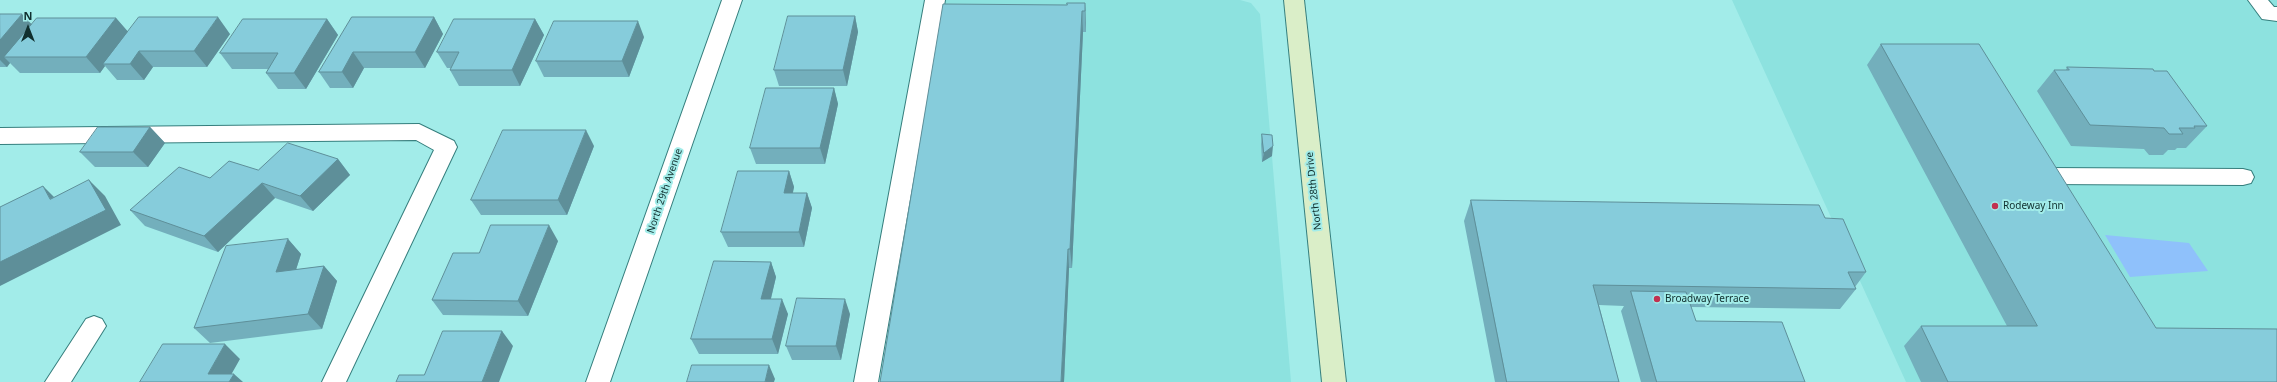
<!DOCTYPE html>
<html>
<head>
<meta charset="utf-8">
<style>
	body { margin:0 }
	#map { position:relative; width:2277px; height:382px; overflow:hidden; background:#a2ece9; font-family:"Noto Sans",sans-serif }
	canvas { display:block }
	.north { position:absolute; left:8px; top:8px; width:40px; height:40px; -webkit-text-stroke:3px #a2ece9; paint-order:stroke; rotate:0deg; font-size:11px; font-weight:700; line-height:16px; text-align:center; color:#102f2e }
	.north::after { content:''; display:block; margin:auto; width:14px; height:18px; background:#102f2e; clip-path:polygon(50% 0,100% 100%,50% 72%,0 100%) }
</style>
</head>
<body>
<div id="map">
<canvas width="2277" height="382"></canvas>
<div class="north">N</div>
</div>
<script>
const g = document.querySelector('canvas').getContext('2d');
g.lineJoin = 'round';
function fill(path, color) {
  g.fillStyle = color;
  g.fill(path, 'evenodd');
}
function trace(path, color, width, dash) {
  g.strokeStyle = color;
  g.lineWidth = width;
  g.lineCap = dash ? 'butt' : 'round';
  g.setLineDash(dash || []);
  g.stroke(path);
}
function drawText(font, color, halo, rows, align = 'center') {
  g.font = font + ' "Noto Sans",sans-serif';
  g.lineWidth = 4;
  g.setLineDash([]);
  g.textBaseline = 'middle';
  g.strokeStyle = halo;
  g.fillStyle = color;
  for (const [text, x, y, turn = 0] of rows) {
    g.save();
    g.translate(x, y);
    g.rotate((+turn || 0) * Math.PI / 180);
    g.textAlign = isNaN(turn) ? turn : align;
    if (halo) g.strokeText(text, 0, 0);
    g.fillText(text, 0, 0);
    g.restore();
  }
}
fill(new Path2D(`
	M942,0H1240L1251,3L1260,14L1291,382H881Z
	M1732,0H2277V382H1906Z`), '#8de2df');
fill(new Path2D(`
	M2105,235L2189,243L2208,271L2130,277Z`), '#8fc1fb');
const lane = new Path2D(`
	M925,0H945L878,382H854Z
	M2248,0H2268L2274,7H2277V21L2262,19Z
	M419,124L454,141L457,147L346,382H322L434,150L416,140L0,144V128Z
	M2046,168L2243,169L2251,171L2254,177L2251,183L2243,185L2046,184L2038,182L2035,176L2038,170Z`);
const street = new Path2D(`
	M722,0H742L610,382H586Z
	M94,316L102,319L106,326L71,382H45L86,319Z`);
const secondary = new Path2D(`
	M1284,0H1304L1346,382H1322Z`);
trace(lane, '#357e7d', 2);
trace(street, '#357e7d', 2);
trace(secondary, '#357e7d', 2);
fill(lane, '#fff');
fill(street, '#fff');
fill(secondary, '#daeec8');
fill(new Path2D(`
	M1085,3L1086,23V32H1083L1072,268H1069L1064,382L1067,5Z
	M0,14L32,24L116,18L128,32L230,34L207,67H153L144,80H117L105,66L100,73H20L10,63L7,67H0Z
	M855,16L858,32L847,86H779L774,70Z
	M352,17H434L443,34L425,68H364L353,88H330L319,72Z
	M327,19L338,35L306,89H278L266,73L268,69H232L220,53Z
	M535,19L544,35L520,86H459L450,70L451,68H447L437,52Z
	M644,37L629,77H544L536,61Z
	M1881,44L2156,328L2277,382H1921L1904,346L1921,326H2007L1867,65Z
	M2067,67L2207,126L2186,148H2177L2175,150H2168L2163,155H2149L2144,149L2071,146L2037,91L2054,70H2066Z
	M834,88L838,104L825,164H756L750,148Z
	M150,127L165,143L148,167H95L80,152Z
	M1262,134L1272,156L1262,162L1261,144Z
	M594,146L567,215H481L471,200Z
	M338,159L350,175L313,211L275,198L218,252L145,226L130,210L210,178Z
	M789,171L794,187L793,193H807L812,208L804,247H728L721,232Z
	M1471,200L1825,218L1866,272L1855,287L1856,289L1840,309L1691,307L1696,321L1805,382H1641L1621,311L1624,306L1599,305L1619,382H1495L1464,221Z
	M288,239L301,254L296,270L324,266L337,281L322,329L210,343L194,328Z
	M558,241L528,316L443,315L432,300L479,253Z
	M771,262L776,277L771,299L788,314L778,354H699L691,339Z
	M850,314L841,360H792L786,346Z`), '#73afbc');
fill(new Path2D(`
	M1085,3L1086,23V32L1085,11Z
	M1082,11L1083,32L1072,268L1070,249Z
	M22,14L37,30L4,57L10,63L7,67L0,60V40Z
	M855,16L858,32L847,86L843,70Z
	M218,17L230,34L207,67L194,51Z
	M434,17L443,34L425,68L415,52Z
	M116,18L130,34L103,64L105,66L100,73L86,57Z
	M327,19L338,35L306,89L294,73Z
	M535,19L544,35L520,86L512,70Z
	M638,21L644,37L629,77L622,61Z
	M139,51L153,67L144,80L130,64Z
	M353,52L364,68L353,88L342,72Z
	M834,88L838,104L825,164L820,148Z
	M150,127L165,143L148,167L133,152Z
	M586,130L594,146L567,215L558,200Z
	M1273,146L1272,156L1262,162L1264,153Z
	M338,159L350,175L313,211L300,196Z
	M789,171L794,187L789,208L784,193Z
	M89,180L105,196L121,225L0,286V262Z
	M262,183L275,198L218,252L204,236Z
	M43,186L59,202L50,199Z
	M807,193L812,208L804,247L799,232Z
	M549,225L558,241L528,316L518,301Z
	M288,239L301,254L290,288L276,272Z
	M1068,249L1069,268L1064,382H1061Z
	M771,262L776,277L767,314L761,299Z
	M324,266L337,281L322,329L308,314Z
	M782,299L788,314L778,354L772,339Z
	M845,299L850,314L841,360L836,346Z
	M502,331L513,346L499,382H482Z
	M225,344L240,359L227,382L208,374Z
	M769,365L775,379L774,382H765Z
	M234,374L243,382H229Z`), '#5e8f99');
const building = new Path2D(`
	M1067,3H1085V11H1082L1070,249H1068L1061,382H880L943,4L1067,5Z
	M0,14H22L0,40Z
	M788,16H855L843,70H774Z
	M139,17H218L194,51H139L130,64H103Z
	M352,17H434L415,52H353L342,72H319Z
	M37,18H116L86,57H4Z
	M243,19H327L294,73H266L278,53H220Z
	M454,19H535L512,70H450L459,52H437Z
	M554,21H638L622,61H536Z
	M1881,44H1979L2156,328L2277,329V382H1948L1921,326H2037Z
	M2067,67L2153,69L2154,71H2167L2207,126H2194L2195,128H2179L2183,134H2169L2164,128L2090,125L2054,70H2069Z
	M766,88H834L820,148H750Z
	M98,127H150L133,152H80Z
	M503,130H586L558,200H471Z
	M1262,134L1272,135L1273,146L1264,153Z
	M288,143L338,159L300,196L262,183L204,236L130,210L179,167L210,178L229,161L258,170Z
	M738,171H789L784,193H807L799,232H721Z
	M89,180L106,210L0,262V207L43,186L50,199Z
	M1471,200L1819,205L1825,218L1843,219L1866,272H1848L1856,289L1593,285L1619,382H1507Z
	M491,225H549L518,301L432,300L453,253H479Z
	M288,239L276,272L324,266L308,314L194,328L226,246Z
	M714,261L771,262L761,299H782L772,339H691Z
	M1631,291L1686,292L1696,321L1782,322L1805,382H1657Z
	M797,298L845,299L836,346H786Z
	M443,331H502L482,382H396L399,375H424Z
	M163,344H225L208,374H234L229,382H140Z
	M692,365H769L765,382H687Z`);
fill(building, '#86ccdb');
trace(building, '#5e8f99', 1);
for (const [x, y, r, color] of [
	[1995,206,4,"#c13151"],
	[1657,299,4,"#c13151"]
]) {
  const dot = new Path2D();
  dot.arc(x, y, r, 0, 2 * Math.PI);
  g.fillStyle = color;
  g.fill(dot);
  trace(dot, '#a2ece9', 1.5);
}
drawText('10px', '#102f2e', '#a2ece9', [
	["North 29th Avenue",665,191,-71],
	["North 28th Drive",1314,191,-96]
]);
drawText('10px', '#102f2e', '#a2ece9', [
	["Rodeway Inn",2003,206],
	["Broadway Terrace",1665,299]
], 'left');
</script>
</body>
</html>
